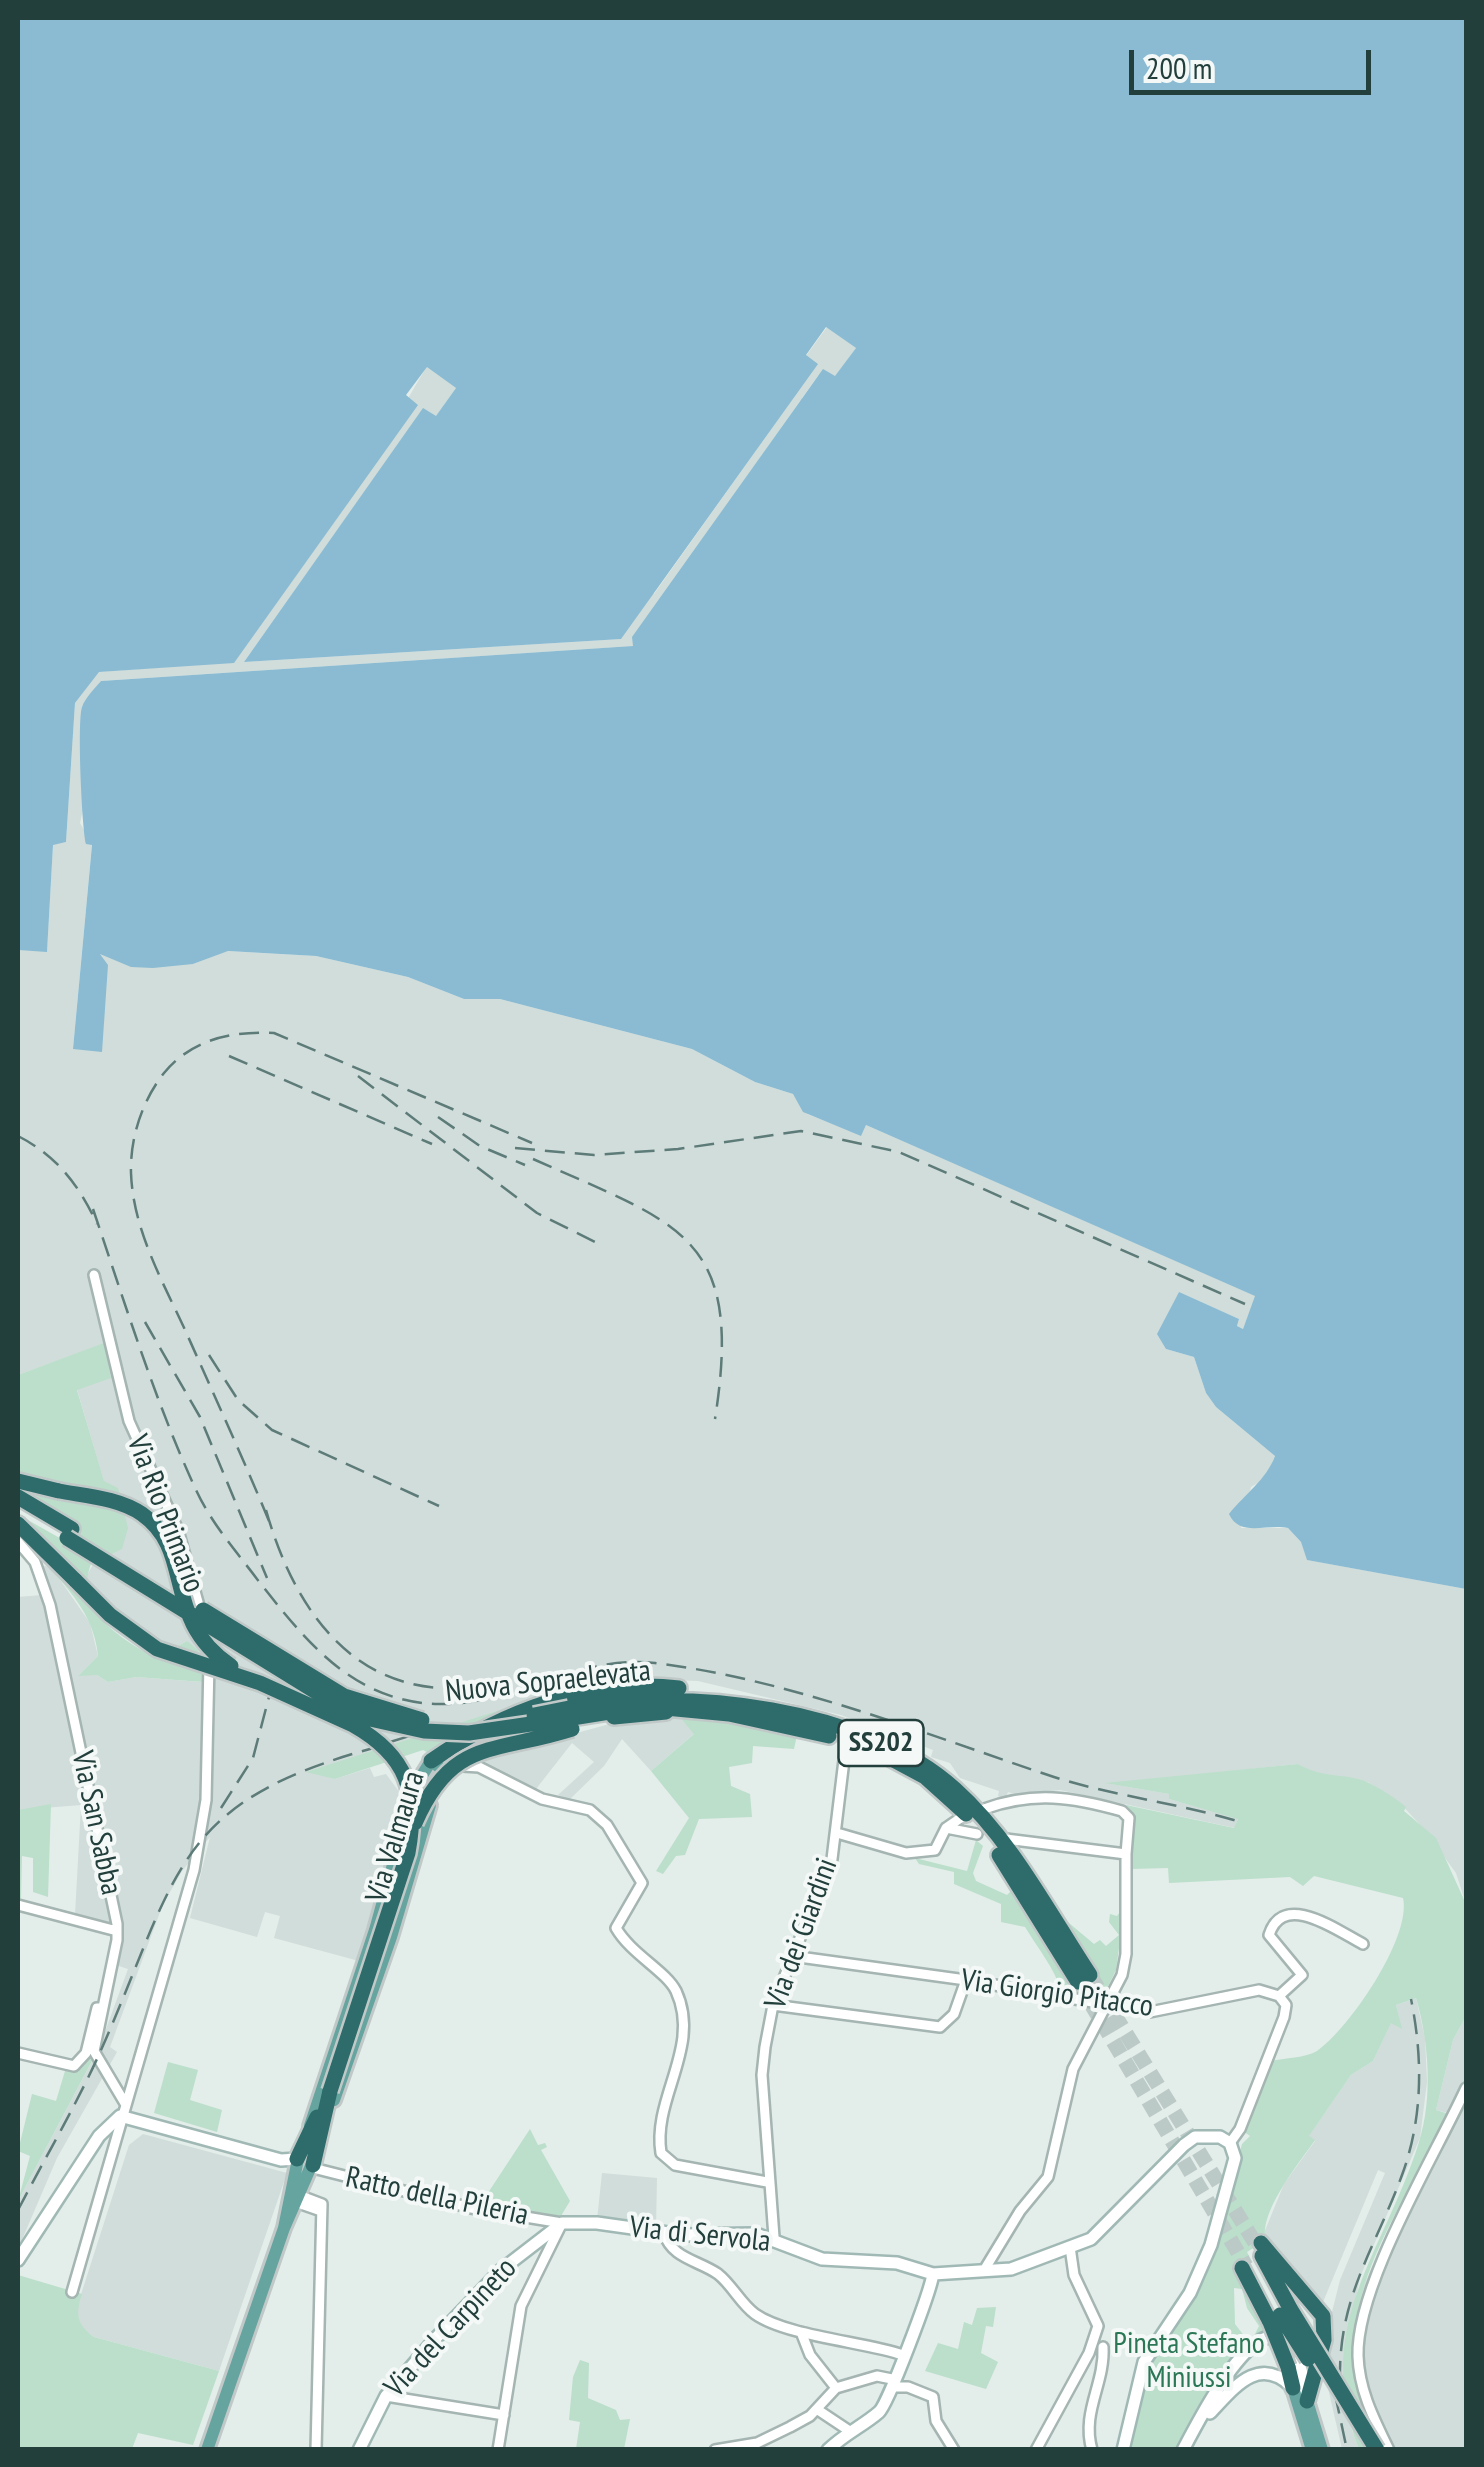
<!DOCTYPE html>
<html>
<head>
<meta charset="utf-8">
<style>
	body { margin:0 }
	#map { position:relative; width:1484px; height:2467px; overflow:hidden; background:#e3edea; font-family:"PT Sans Narrow",sans-serif }
	canvas { display:block }
	.frame { position:absolute; inset:0; border:20px solid #223f3c; pointer-events:none }
	.scale { position:absolute; left:1129px; top:50px; width:242px; height:45px; box-sizing:border-box; border:5px solid #223f3c; border-top:0; padding-left:12px; font-size:30px; line-height:35px; white-space:nowrap; color:#223f3c; -webkit-text-stroke:8px #f4f9f8; paint-order:stroke }
</style>
</head>
<body>
<div id="map">
<canvas width="1484" height="2467"></canvas>
<div class="frame"></div>
<div class="scale">200 m</div>
</div>
<script>
const g = document.querySelector('canvas').getContext('2d');
g.lineJoin = 'round';
function fill(path, color) {
  g.fillStyle = color;
  g.fill(path, 'evenodd');
}
function trace(path, color, width, dash) {
  g.strokeStyle = color;
  g.lineWidth = width;
  g.lineCap = dash ? 'butt' : 'round';
  g.setLineDash(dash || []);
  g.stroke(path);
}
function drawText(font, color, halo, rows, align = 'center') {
  g.font = font + ' "PT Sans Narrow",sans-serif';
  g.lineWidth = 8;
  g.setLineDash([]);
  g.textBaseline = 'middle';
  g.strokeStyle = halo;
  g.fillStyle = color;
  for (const [text, x, y, turn = 0] of rows) {
    g.save();
    g.translate(x, y);
    g.rotate((+turn || 0) * Math.PI / 180);
    g.textAlign = isNaN(turn) ? turn : align;
    if (halo) g.strokeText(text, 0, 0);
    g.fillText(text, 0, 0);
    g.restore();
  }
}
fill(new Path2D(`
	M827,327L856,348L835,377L818,376L802,398L809,404L800,401L633,639L634,646L101,681L82,706L84,805L80,823L92,844L73,1049L104,960L100,954L193,964L227,951L316,956L408,977L464,999H500L692,1049L755,1082L793,1094L807,1114L861,1135L866,1125L1256,1296L1243,1329L1237,1326L1239,1319L1179,1293L1172,1306L1166,1349L1194,1357L1206,1393L1216,1407L1275,1456L1266,1478L1251,1487L1241,1528H1288L1301,1542L1308,1560L1466,1589V1904L1456,1873L1424,1829L1400,1803L1368,1782L1319,1776L1298,1764L1112,1784L1169,1794V1799L1238,1818L1235,1828L1060,1790L1018,1795L1008,1792L1005,1799L998,1796L999,1791L960,1778L950,1763L931,1757L933,1750L841,1715L698,1681L614,1678L310,1771L335,1779L370,1768L374,1777L386,1774L405,1800L359,1961L274,1938L280,1916L265,1912L257,1937L190,1918L210,1837L182,1871L163,1904L110,2047L117,2052L57,2158L18,2249V2201L99,2048L128,1969L116,1965L121,1928L75,1915L81,1805L18,1810V1597L42,1595L32,1566H46L56,1574L90,1623L98,1656L79,1675H97L108,1682L136,1677L202,1682L187,1641L156,1658L101,1619L88,1599L86,1577L95,1561L104,1482L77,1389L104,1344L18,1375V950L47,951L53,844L66,842L75,703L98,672L234,662L342,511L427,366L456,388L436,417L423,409L244,662L620,639L651,595L618,569L654,594L794,397L806,356Z
	M679,1716L695,1733L651,1771L622,1739L604,1766L569,1800L558,1795L594,1762L572,1743L536,1789L475,1761L440,1759L510,1722L573,1734L617,1722Z
	M1416,1998L1425,2038L1427,2082L1420,2138L1360,2277L1343,2368L1352,2430L1359,2449H1342L1328,2388L1330,2320L1340,2280L1385,2173L1378,2170L1323,2302L1284,2264L1264,2233L1284,2184L1315,2141L1308,2137L1351,2075L1373,2061L1391,2022L1401,2028L1396,2005Z
	M1466,2016V2449L1382,2450L1357,2392L1353,2329L1359,2297L1376,2258L1448,2113L1436,2110L1453,2040Z
	M143,2134L287,2173L219,2371L94,2337L81,2328L76,2310L129,2145Z
	M602,2173L657,2178L656,2227L597,2220Z`), '#d1ddda');
fill(new Path2D(`
	M104,1343L111,1378L77,1390L104,1481L118,1488L128,1528L122,1549L91,1564C73,1610 121,1639 156,1658L187,1641L198,1650L203,1682L136,1677L108,1682L97,1675L78,1676L98,1656C94,1606 52,1571 18,1538L26,1519L65,1541L74,1525L18,1494V1375Z
	M563,1690L480,1727L432,1755L423,1750L335,1779L306,1772Z
	M679,1716L717,1718L797,1735L794,1749L753,1746L752,1763L729,1767L731,1786L750,1794L752,1817L699,1819L685,1855L676,1856L663,1874L656,1871L689,1818L651,1771L694,1734Z
	M1298,1764C1327,1780 1342,1772 1367,1782C1378,1787 1397,1799 1406,1807L1404,1811L1436,1838L1466,1904V2016L1453,2040L1436,2110L1449,2114C1392,2229 1311,2320 1382,2449H1359C1311,2324 1384,2254 1419,2142C1433,2098 1429,2042 1416,1998L1396,2005L1402,2029L1391,2023L1373,2061L1351,2075L1309,2136L1315,2140C1300,2162 1258,2213 1266,2240L1247,2252L1252,2262L1239,2270L1271,2332L1254,2336L1259,2326L1247,2308L1242,2289L1234,2288L1235,2324L1245,2337L1177,2449H1129L1150,2361L1200,2284L1215,2250L1242,2144L1250,2136L1243,2131L1271,2061C1284,2058 1306,2058 1317,2051C1349,2029 1412,1937 1403,1898L1314,1876L1303,1886L1290,1877L1169,1883L1168,1868L1131,1869L1135,1815L1126,1805L1234,1828L1238,1819L1169,1799V1794L1105,1783Z
	M51,1804L48,1897L33,1892V1858L22,1856L21,1900L18,1899V1810Z
	M976,1840L983,1846L973,1873L976,1881L1007,1895L1013,1889L1071,1986L1097,1970L1057,1913L1094,1944L1100,1940L1106,1946L1119,1935L1109,1922L1110,1914L1117,1916L1125,1905L1116,1970L1101,2001L1062,1992C1053,1966 1039,1950 1025,1927L1001,1922V1904L954,1884V1872L919,1864L915,1858L967,1871Z
	M90,2052L93,2059L18,2201L30,2156L18,2151L32,2094L56,2101L65,2071L77,2070Z
	M168,2062L198,2070L190,2100L222,2110L217,2132L154,2113Z
	M530,2129L538,2145L545,2143L547,2147L541,2150L570,2201L561,2216L480,2205Z
	M18,2275L82,2294C75,2314 77,2325 94,2337L219,2371L193,2445L138,2433L132,2449H18Z
	M996,2307L993,2327L986,2326L981,2353L998,2362L986,2389L925,2371L938,2343L958,2349L964,2322L972,2325L977,2308Z
	M580,2360L589,2363L588,2398L616,2410L620,2420L630,2419L624,2449H576L580,2422L569,2420L573,2377Z`), '#bbdfcb');
fill(new Path2D(`
	M18,18H1466V1589L1307,1560L1301,1542L1288,1528C1267,1523 1240,1538 1229,1514C1245,1494 1266,1480 1275,1456L1216,1407L1206,1393L1194,1357L1166,1349L1157,1334L1179,1292L1239,1319L1237,1326L1243,1329L1255,1296L866,1125L861,1136L803,1112L793,1094L755,1082L692,1049L500,999H464L408,977L316,956L228,951L193,964L153,968L131,967L100,954L108,965L102,1052L73,1049L92,845L86,844C82,827 77,722 82,707C85,698 95,688 101,681L633,646L632,637L823,369L835,376L856,348L826,327L806,355L818,364L621,639L244,662L423,408L436,416L456,388L427,367L406,395L418,405L234,663L99,672L75,703L66,842L53,845L47,952L18,950Z`), '#8abbd3');
trace(new Path2D(`
	M1090,1975L1257,2246
	M1078,1982L1246,2266`), '#bccac7', 15, [15, 8]);
const street = new Path2D(`
	M94,1275L129,1421L178,1530L201,1613
	M18,1542L35,1562L50,1605L117,1924V1940L94,2051L126,2105
	M463,1766L479,1767L542,1799L590,1810L607,1825L642,1883L616,1928C631,1954 666,1971 676,1991C702,2047 652,2098 661,2153L675,2165L767,2182
	M984,1809C1034,1791 1072,1797 1122,1811L1129,1818L1126,1854
	M962,1817L946,1828L977,1834
	M837,1833L906,1853L935,1850L946,1828
	M18,1905L117,1931
	M792,1956L966,1980L1150,2012L1259,1990L1279,1996L1286,2005L1284,2017L1240,2129L1230,2143
	M1279,1996L1302,1975L1269,1935C1283,1890 1338,1931 1363,1944
	M773,2005L940,2027L954,2014L966,1980
	M18,2053L74,2066L86,2053L97,2008H103
	M313,2168L471,2208L562,2223L521,2306L498,2450
	M301,2196L322,2204L316,2450
	M298,2203L321,2211
	M664,2233C672,2259 698,2260 718,2274C732,2285 741,2304 755,2314C786,2336 865,2342 903,2355
	M774,2237L762,2075L765,2047L773,2005L832,1859L845,1752
	M986,2267L1020,2211L1048,2177L1073,2069L1122,1975L1126,1954V1854L1006,1839
	M72,2292L194,1870L206,1800L209,1663
	M801,2332L810,2355L836,2388
	M892,2387H908L933,2397L936,2421L954,2450
	M386,2396L504,2415
	M818,2410L848,2430
	M715,2450L757,2443L790,2427L810,2416L836,2388L877,2376L892,2379
	M1036,2450L1089,2353L1098,2326L1074,2275L1070,2247
	M1092,2450C1081,2412 1105,2384 1103,2347
	M1389,2450C1374,2419 1359,2390 1358,2356C1356,2285 1435,2156 1466,2088`);
const secondary = new Path2D(`
	M18,2260L99,2136L120,2116L281,2160L297,2159
	M1210,2413C1234,2388 1258,2355 1291,2386
	M359,2450L386,2396L436,2338L501,2270L562,2223H597L682,2235L756,2234L822,2259L897,2263L933,2274L1011,2269L1091,2239L1184,2145L1195,2137H1220L1230,2143L1235,2158L1211,2245L1190,2293L1144,2362L1123,2450
	M828,2450C844,2434 863,2426 879,2412C888,2404 930,2293 933,2274
	M1183,2450C1208,2403 1284,2254 1307,2397`);
const primary = new Path2D(`
	M409,1796L431,1761L447,1773L442,1778
	M334,2100L391,1937L430,1805
	M310,2126L375,1930L405,1821
	M284,2228L299,2154
	M1293,2388L1312,2450
	M1307,2401L1322,2450
	M207,2450L284,2228L315,2157`);
const highway = new Path2D(`
	M18,1481L59,1491
	M18,1497L72,1529
	M18,1524L76,1581
	M655,1707L729,1714L829,1736
	M569,1708C685,1687 865,1707 955,1789C1011,1839 1049,1913 1090,1975
	M614,1717L666,1712
	M572,1718L622,1710
	M884,1755L925,1777L966,1814
	M431,1761C501,1712 592,1677 679,1688
	M999,1855L1078,1982
	M297,2159L317,2117
	M313,2165L330,2091
	M1261,2243L1323,2316L1324,2340L1307,2401
	M1262,2256L1291,2310
	M1242,2268L1270,2322
	M1288,2367L1293,2388`);
trace(street, '#a5b5b2', 14);
trace(secondary, '#a1b9b5', 16);
trace(primary, '#c1c9c8', 18);
trace(highway, '#c1c9c8', 20);
trace(street, '#fff', 9);
trace(secondary, '#fff', 11);
trace(primary, '#66a49f', 12);
trace(highway, '#2d6c6a', 15);
trace(new Path2D(`
	M229,1056L432,1144
	M358,1076L537,1213L603,1246
	M438,1117L480,1146L525,1165
	M18,1136C57,1156 79,1185 97,1224
	M515,1148L594,1155L678,1149L801,1131L899,1152L1245,1304
	M533,1159C681,1225 744,1235 715,1419
	M93,1209C125,1303 155,1402 197,1492C212,1524 236,1551 257,1579C305,1640 351,1700 435,1704C512,1707 577,1654 655,1663C793,1680 924,1734 1054,1777C1114,1796 1177,1803 1237,1821
	M145,1322L200,1417L267,1578
	M209,1355L238,1400L272,1430L439,1506
	M266,1510C298,1623 368,1711 497,1683
	M269,1521C243,1458 214,1395 186,1332C163,1282 133,1230 131,1173C130,1138 142,1101 164,1073C192,1039 232,1031 274,1033L532,1143
	M390,1742L413,1735
	M221,1808L253,1758L270,1693
	M18,2210C47,2154 80,2099 105,2041C179,1871 176,1801 377,1747
	M1340,2381C1338,2297 1375,2249 1402,2175C1423,2118 1423,2058 1411,1999
	M1335,2394L1347,2450`), '#5d7b78', 2.5, [20, 10]);
const highwayBridge = new Path2D(`
	M59,1491C86,1496 119,1498 142,1514C196,1552 160,1618 231,1666
	M67,1538L318,1693L370,1719L424,1731L469,1733L572,1718
	M76,1581L110,1615L157,1649L260,1683L353,1725C408,1756 419,1793 408,1853L330,2091
	M203,1610L344,1696L422,1720
	M534,1715L569,1708
	M415,1823C452,1738 493,1754 572,1729
	M1291,2310L1377,2450
	M1280,2315L1308,2359
	M1270,2322L1288,2367`);
trace(highwayBridge, '#c1c9c8', 20, []);
trace(highwayBridge, '#2d6c6a', 15);
for (const [x, y, w] of [
	[881,1743,85]
]) {
  const box = new Path2D();
  box.roundRect(x - w / 2, y - 23, w, 46, 8);
  g.fillStyle = '#f4f9f8';
  g.fill(box);
  trace(box, '#223f3c', 2.5);
}
drawText('bold 28px', '#223f3c', null, [
	["SS202",881,1743]
]);
drawText('30px', '#223f3c', '#f4f9f8', [
	["Via Rio Primario",165,1514,69],
	["Nuova Sopraelevata",548,1682,-6],
	["Via San Sabba",96,1823,78],
	["Via Valmaura",396,1837,-73],
	["Via dei Giardini",802,1934,-70],
	["Via Giorgio Pitacco",1057,1994,8],
	["Ratto della Pileria",437,2197,12],
	["Via di Servola",700,2235,6],
	["Via del Carpineto",451,2328,-47]
]);
drawText('30px', '#2b7756', '#f4f9f8', [
	["Pineta Stefano",1189,2344],
	["Miniussi",1189,2378]
]);
</script>
</body>
</html>
